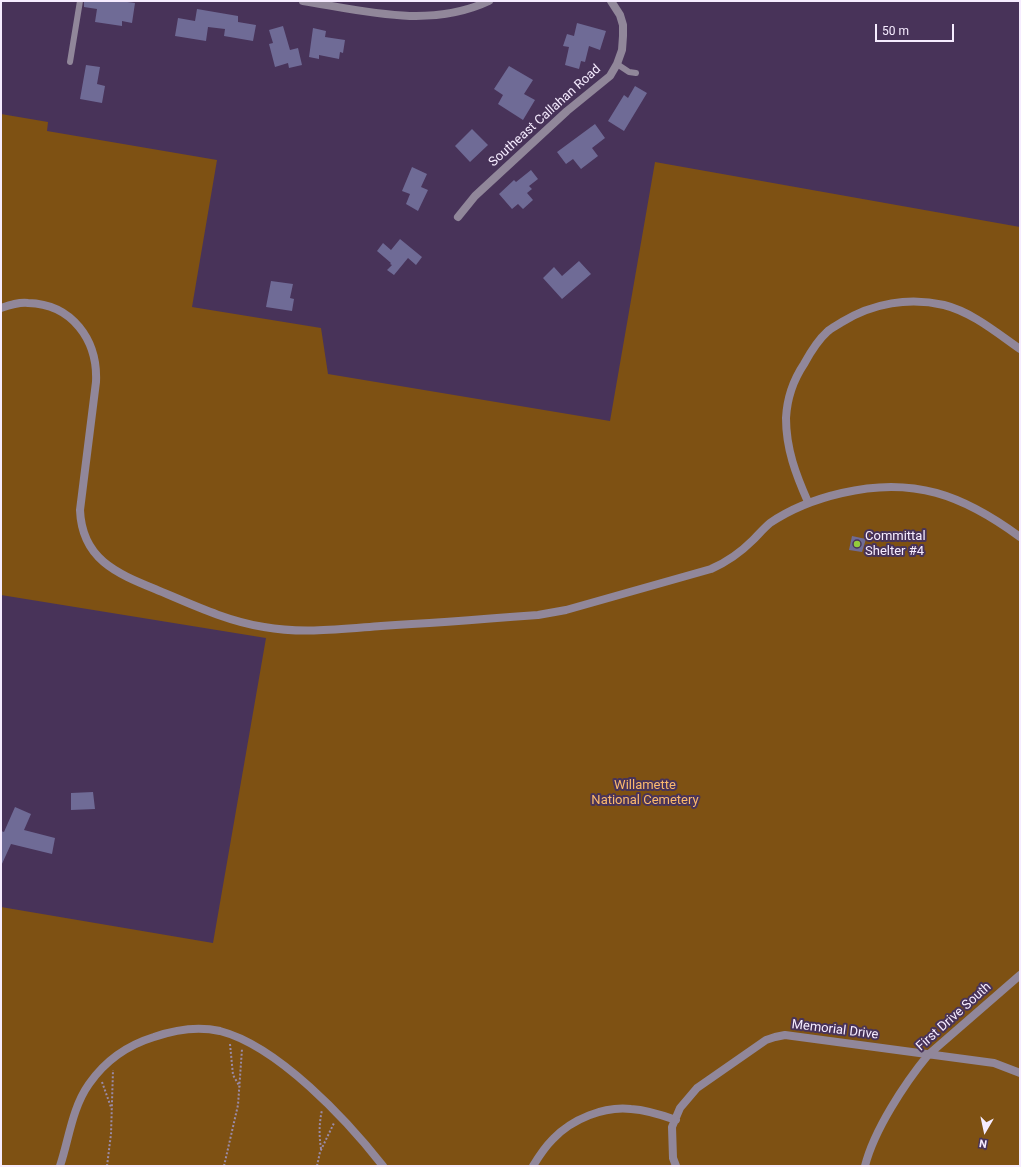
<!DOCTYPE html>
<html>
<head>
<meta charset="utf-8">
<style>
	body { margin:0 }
	#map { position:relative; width:1021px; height:1167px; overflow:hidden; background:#483359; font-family:Roboto,sans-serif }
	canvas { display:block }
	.frame { position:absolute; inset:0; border:2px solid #f6ecff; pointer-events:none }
	.north { position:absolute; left:965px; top:1111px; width:40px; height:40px; -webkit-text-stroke:3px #483359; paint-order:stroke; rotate:189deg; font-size:11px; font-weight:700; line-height:16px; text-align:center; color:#f6ecff }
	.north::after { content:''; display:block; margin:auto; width:14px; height:18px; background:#f6ecff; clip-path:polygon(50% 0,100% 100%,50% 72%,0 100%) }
	.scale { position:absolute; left:875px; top:24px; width:79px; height:18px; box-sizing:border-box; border:2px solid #f6ecff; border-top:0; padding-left:5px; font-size:12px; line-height:14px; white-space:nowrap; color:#f6ecff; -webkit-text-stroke:3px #483359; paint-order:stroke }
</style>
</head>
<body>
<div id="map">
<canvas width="1021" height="1167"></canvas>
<div class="frame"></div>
<div class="north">N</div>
<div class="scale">50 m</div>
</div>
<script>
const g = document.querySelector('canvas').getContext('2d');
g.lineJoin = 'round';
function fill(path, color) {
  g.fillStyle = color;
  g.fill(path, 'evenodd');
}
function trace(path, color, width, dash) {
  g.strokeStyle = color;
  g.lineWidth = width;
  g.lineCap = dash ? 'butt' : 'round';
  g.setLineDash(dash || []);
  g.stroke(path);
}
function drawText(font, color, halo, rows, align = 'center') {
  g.font = font + ' Roboto,sans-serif';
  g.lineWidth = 4;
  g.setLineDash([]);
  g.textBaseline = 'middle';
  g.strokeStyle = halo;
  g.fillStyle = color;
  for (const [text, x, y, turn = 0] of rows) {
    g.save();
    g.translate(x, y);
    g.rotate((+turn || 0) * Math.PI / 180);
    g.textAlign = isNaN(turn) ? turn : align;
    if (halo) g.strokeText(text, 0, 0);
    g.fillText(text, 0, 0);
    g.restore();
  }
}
fill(new Path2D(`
	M1,114L48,122L47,131L217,160L192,307L321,328L328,374L610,421L655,162L1020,227V1166H1V907L213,943L266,638L1,595Z`), '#7e5113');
fill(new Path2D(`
	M84,1H120L135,3L132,23L122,21V26L95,22L97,9L84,7Z
	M197,9L238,16V22L256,25L253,41L224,36L225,29L208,27L206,41L175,36L178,18L195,21Z
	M577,23L606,31L600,50L589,46L585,62L581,61L579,69L565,65L569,47L563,46L567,34L574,36Z
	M283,26L290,50L298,48L302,65L289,68L288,63L275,67L269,44L273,43L269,30Z
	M313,28L326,31L325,37L345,40L343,53L340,52L339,59L319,55V59L309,57Z
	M86,65L100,67L97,84L105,86L102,103L80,99Z
	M509,66L533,80L524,94L535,100L523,120L498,104L503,95L494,89Z
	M635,86L647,93L624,131L608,121L624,95L628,98Z
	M595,124L605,138L592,148L598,156L581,169L573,159L566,164L557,152Z
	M472,129L488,145L470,162L455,146Z
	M412,167L427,174L421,187L428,190L418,211L406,204L410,194L402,191Z
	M531,170L538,179L529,186L532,189L527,193L533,200L523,209L518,204L512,209L499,194L514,180L516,182Z
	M400,239L422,257L416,265L408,258L394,275L387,270L392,265L390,264L391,263L377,251L383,243L391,250Z
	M579,261L591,274L562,299L543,278L554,267L562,276Z
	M271,281L293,284L290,298L294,299L292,311L266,307Z
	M852,536L866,539L862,552L849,550Z
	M93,792L95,809L71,810V793Z
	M15,807L31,814L24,830L55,838L52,854L11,844L1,866V831L4,832Z`), '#6f6b96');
trace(new Path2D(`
	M230,1044L233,1075L240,1087
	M102,1082L112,1110
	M321,1149C319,1135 319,1124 322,1110
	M107,1166L111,1134L113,1070
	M224,1166L238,1105L242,1049
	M317,1166L320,1152L334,1123`), '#9a8ba8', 2, [2, 2]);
trace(new Path2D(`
	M70,62L80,1
	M617,64L629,72L636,73`), '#91879a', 6);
trace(new Path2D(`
	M303,1C364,11 430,29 489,1
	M458,217L475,196L567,111L610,76L617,64L622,50L623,36V25L620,15L611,1
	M1,308C10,305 19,302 28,303C72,304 98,340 96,382L80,510C82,559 116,573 155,589C191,604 226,621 264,627C302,634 342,629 381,626C433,623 486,619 538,615L566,610L711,569C727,562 740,553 753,540C758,535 764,528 770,523C792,508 816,499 842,493C913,476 963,495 1020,537
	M808,502C796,475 786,449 786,418C787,399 794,379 804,364C810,353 818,340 827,332C831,328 838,325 842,322C873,303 909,297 944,305C972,312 997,333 1020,349
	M60,1166C69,1139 72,1108 89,1084C105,1061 128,1045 154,1037C174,1030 198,1026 220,1031C278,1046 347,1120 383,1166
	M533,1166C539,1156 545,1147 553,1139C572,1119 604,1106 631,1109C647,1110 662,1115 676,1120
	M676,1166L673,1158L672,1127L680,1108L697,1088L766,1040L775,1037L785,1035L994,1063L1020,1073
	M865,1166C874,1130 905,1083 928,1055L1020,975`), '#91879a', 8);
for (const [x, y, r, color] of [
	[857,544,4,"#93cc3d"]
]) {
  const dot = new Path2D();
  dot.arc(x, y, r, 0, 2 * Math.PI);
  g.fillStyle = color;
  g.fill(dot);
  trace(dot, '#483359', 1.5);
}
drawText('13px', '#f6ecff', '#483359', [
	["Southeast Callahan Road",545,116,-42],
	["First Drive South",954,1017,-42],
	["Memorial Drive",835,1030,7]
]);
drawText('13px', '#f6ecff', '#483359', [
	["Committal",865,537],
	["Shelter #4",865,552]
], 'left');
drawText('13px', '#fcba6d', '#483359', [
	["Willamette",645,786],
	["National Cemetery",645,801]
]);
</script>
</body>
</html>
